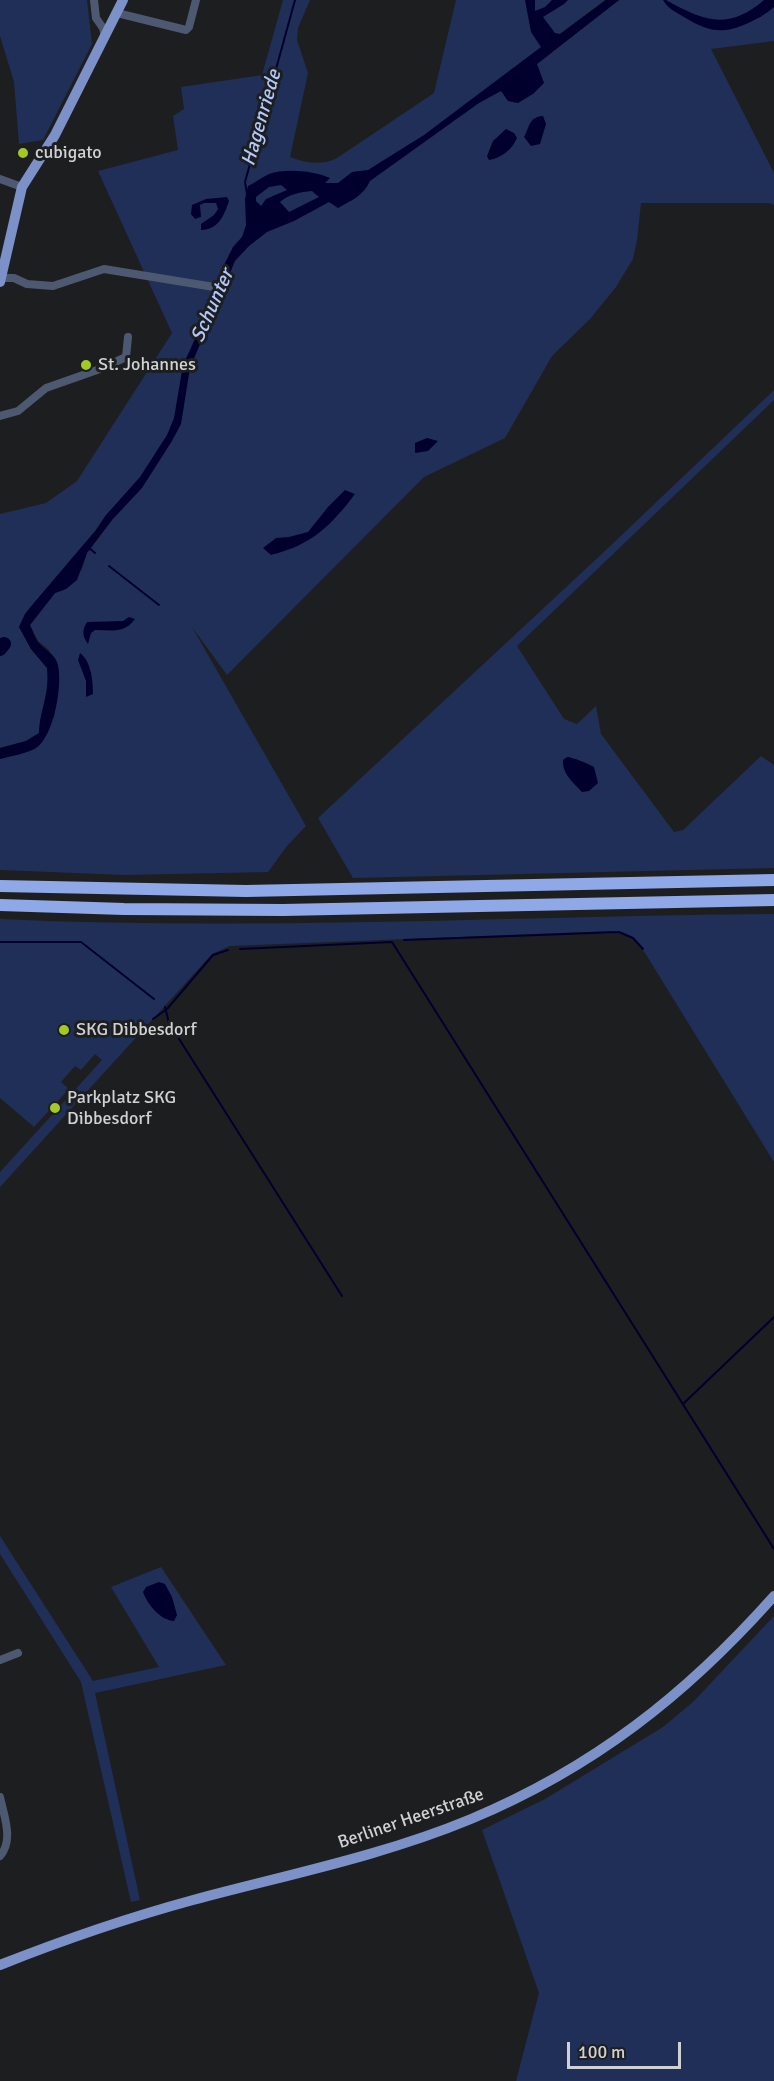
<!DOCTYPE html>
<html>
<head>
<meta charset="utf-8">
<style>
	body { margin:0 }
	#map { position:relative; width:774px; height:2081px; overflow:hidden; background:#1d1e20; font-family:Signika,sans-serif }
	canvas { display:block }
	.scale { position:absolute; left:567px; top:2042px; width:114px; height:27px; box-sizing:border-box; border:3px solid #d0d1d2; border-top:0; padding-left:8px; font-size:18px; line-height:21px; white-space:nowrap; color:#d0d1d2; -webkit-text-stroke:4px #1d1e20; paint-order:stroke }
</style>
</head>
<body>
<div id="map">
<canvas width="774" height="2081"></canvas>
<div class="scale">100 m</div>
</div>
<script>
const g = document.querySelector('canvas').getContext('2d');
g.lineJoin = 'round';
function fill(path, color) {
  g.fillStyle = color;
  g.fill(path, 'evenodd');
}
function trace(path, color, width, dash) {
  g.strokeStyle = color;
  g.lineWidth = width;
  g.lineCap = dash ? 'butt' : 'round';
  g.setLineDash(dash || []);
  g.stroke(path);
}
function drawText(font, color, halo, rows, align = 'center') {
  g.font = font + ' Signika,sans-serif';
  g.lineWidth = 6;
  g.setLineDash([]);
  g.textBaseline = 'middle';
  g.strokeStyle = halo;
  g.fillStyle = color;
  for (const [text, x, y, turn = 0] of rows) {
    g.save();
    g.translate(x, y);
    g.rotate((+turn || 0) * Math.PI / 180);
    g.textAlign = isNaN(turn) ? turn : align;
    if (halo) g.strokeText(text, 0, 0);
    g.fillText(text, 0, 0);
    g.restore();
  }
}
fill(new Path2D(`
	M0,0H87L92,44L43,140L19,144L14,82L0,36Z
	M283,0H310L298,28L297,40L308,73L290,157C305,163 322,166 337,158L434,93L456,0H605L496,82L508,100L536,65L619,0H774V41L711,49L774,173V205L769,203H641L637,240L633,259L616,287L590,319L552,356L505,438L424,477L227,675L192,627L306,826L287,846L268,872L124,875L0,870V759L35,749L54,717L59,683L49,650L38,641L30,625L55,593L66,589L82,569L87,553L112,520L106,515L96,530L25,614L19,627L31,649L47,668C50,694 40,709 39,733L26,741L0,748V514L46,503L77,481L172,333L98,171L178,150L173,116L184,109L181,87L262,75Z
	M774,390V400L517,646L564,719L577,724L596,706L601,734L674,832L683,830L761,756L774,765V868L353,878L318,818L606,550Z
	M774,914V1162L645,953L631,937L611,931L230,946L212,954L0,1187V1172L102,1060L95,1054L81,1070L75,1066L61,1082L69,1089L34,1127L0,1098V919C258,931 516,916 774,914Z
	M0,1536L93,1681L159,1667L111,1587L161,1567L226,1665L95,1693L140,1900L131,1902L81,1682L0,1554Z
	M774,1616V2081H516L539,1993L482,1830L545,1799L663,1727L693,1702Z`), '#202f58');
fill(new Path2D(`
	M525,0H535V11L545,7L552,0H568L564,4L543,17L555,33L560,34L606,0H619L537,64L544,83L533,94L518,103L508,101L501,91L479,103L370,181C363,196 352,200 338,208L329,202L294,221L267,232L249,246L235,261L190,368L181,424L172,441L142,488L112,520L87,553L77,580L66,589L55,593L30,625C32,630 35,637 38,642C44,649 53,653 57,662C64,681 54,737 36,748C26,754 11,756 0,759V748L26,741L39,733C40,709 50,694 47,668L31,649L19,627L25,614L33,604L96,530L106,515L140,477L167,435L174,418L183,365L200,328L221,271L233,247L242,237L246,225L245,199L248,186C255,183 262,177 269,174C285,168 315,171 330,178L325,183H338L352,172L368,170L424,135L541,47L531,32ZM281,185L287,190L266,199L261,206L256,201V197L269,187ZM312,191L319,197L289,212L280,202C289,194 301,192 312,191Z
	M663,0H666C704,21 728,31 764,0H774V7C765,15 757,19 746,24C721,35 707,31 684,17C676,12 668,9 663,0Z
	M543,116L546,124L540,144L531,146L524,137C530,126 529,117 543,116Z
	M506,129L514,133L517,138C512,150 501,158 489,160L487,156L493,141Z
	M227,197L229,201C224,216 218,230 201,230V224L214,215L218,209L216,203H204L200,205L201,217L195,219L191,214L192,205L206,199Z
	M427,438L438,441L428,451L415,453V443Z
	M345,490L355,494C330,527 311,545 271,555L263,548L276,538L289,537L308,532L328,507Z
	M129,617L135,619C124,634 111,630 95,630L91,633L88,644C82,636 82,630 87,622L123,621Z
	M80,653C91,661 93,680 93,694L86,697V681L78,660Z
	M567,757C572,757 589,764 594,767L598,783L589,791L582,792C573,782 562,774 563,760Z
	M159,1582L165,1584L172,1597L177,1615L174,1621C160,1620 148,1605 143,1592L146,1587Z`), '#01002d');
trace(new Path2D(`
	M247,194L245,182L295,0
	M88,547L95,553
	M109,566L159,605
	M404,940L619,932L633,938L643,949
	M0,942H81L154,999
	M240,949L392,942L774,1549
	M165,1007L169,1023L342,1296
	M153,1019L167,1009L213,955L228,950
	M683,1404L774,1317`), '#01002d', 2);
trace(new Path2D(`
	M0,649L4,644`), '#01002d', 14);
trace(new Path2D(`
	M94,0L96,18L103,28L105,37
	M117,13L186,30L189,27L196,0
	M0,179L22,187
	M0,278H14L27,284L53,286L104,269L214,287
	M0,416L18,411L46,388L100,369L126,357L128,337
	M0,1660L18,1653
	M0,1797C4,1816 14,1840 0,1856`), '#4d5871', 8);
trace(new Path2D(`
	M0,282L22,187L55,135L123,0
	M0,1965C63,1940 127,1918 193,1900C286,1875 382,1856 471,1819C593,1768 686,1695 774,1596`), '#7b91c7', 10);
trace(new Path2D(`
	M0,886L246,891L774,880
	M0,905L124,909L283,910L774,900`), '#8ea8e8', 12);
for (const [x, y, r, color] of [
	[23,153,6,"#a3c926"],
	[86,365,6,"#a3c926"],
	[64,1030,6,"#a3c926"],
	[55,1108,6,"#a3c926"]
]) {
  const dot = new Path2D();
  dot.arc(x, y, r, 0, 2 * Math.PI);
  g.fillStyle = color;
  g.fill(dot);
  trace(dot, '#1d1e20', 2);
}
drawText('18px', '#d0d1d2', '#1d1e20', [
	["cubigato",35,153],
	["St. Johannes",98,365],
	["SKG Dibbesdorf",76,1030],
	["Parkplatz SKG",67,1098],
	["Dibbesdorf",67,1119]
], 'left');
drawText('18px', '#d0d1d2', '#1d1e20', [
	["Berliner Heerstraße",411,1819,-19]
]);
drawText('italic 20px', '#b2c8fc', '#1d1e20', [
	["Hagenriede",262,118,-74],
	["Schunter",213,306,-66]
]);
</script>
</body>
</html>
